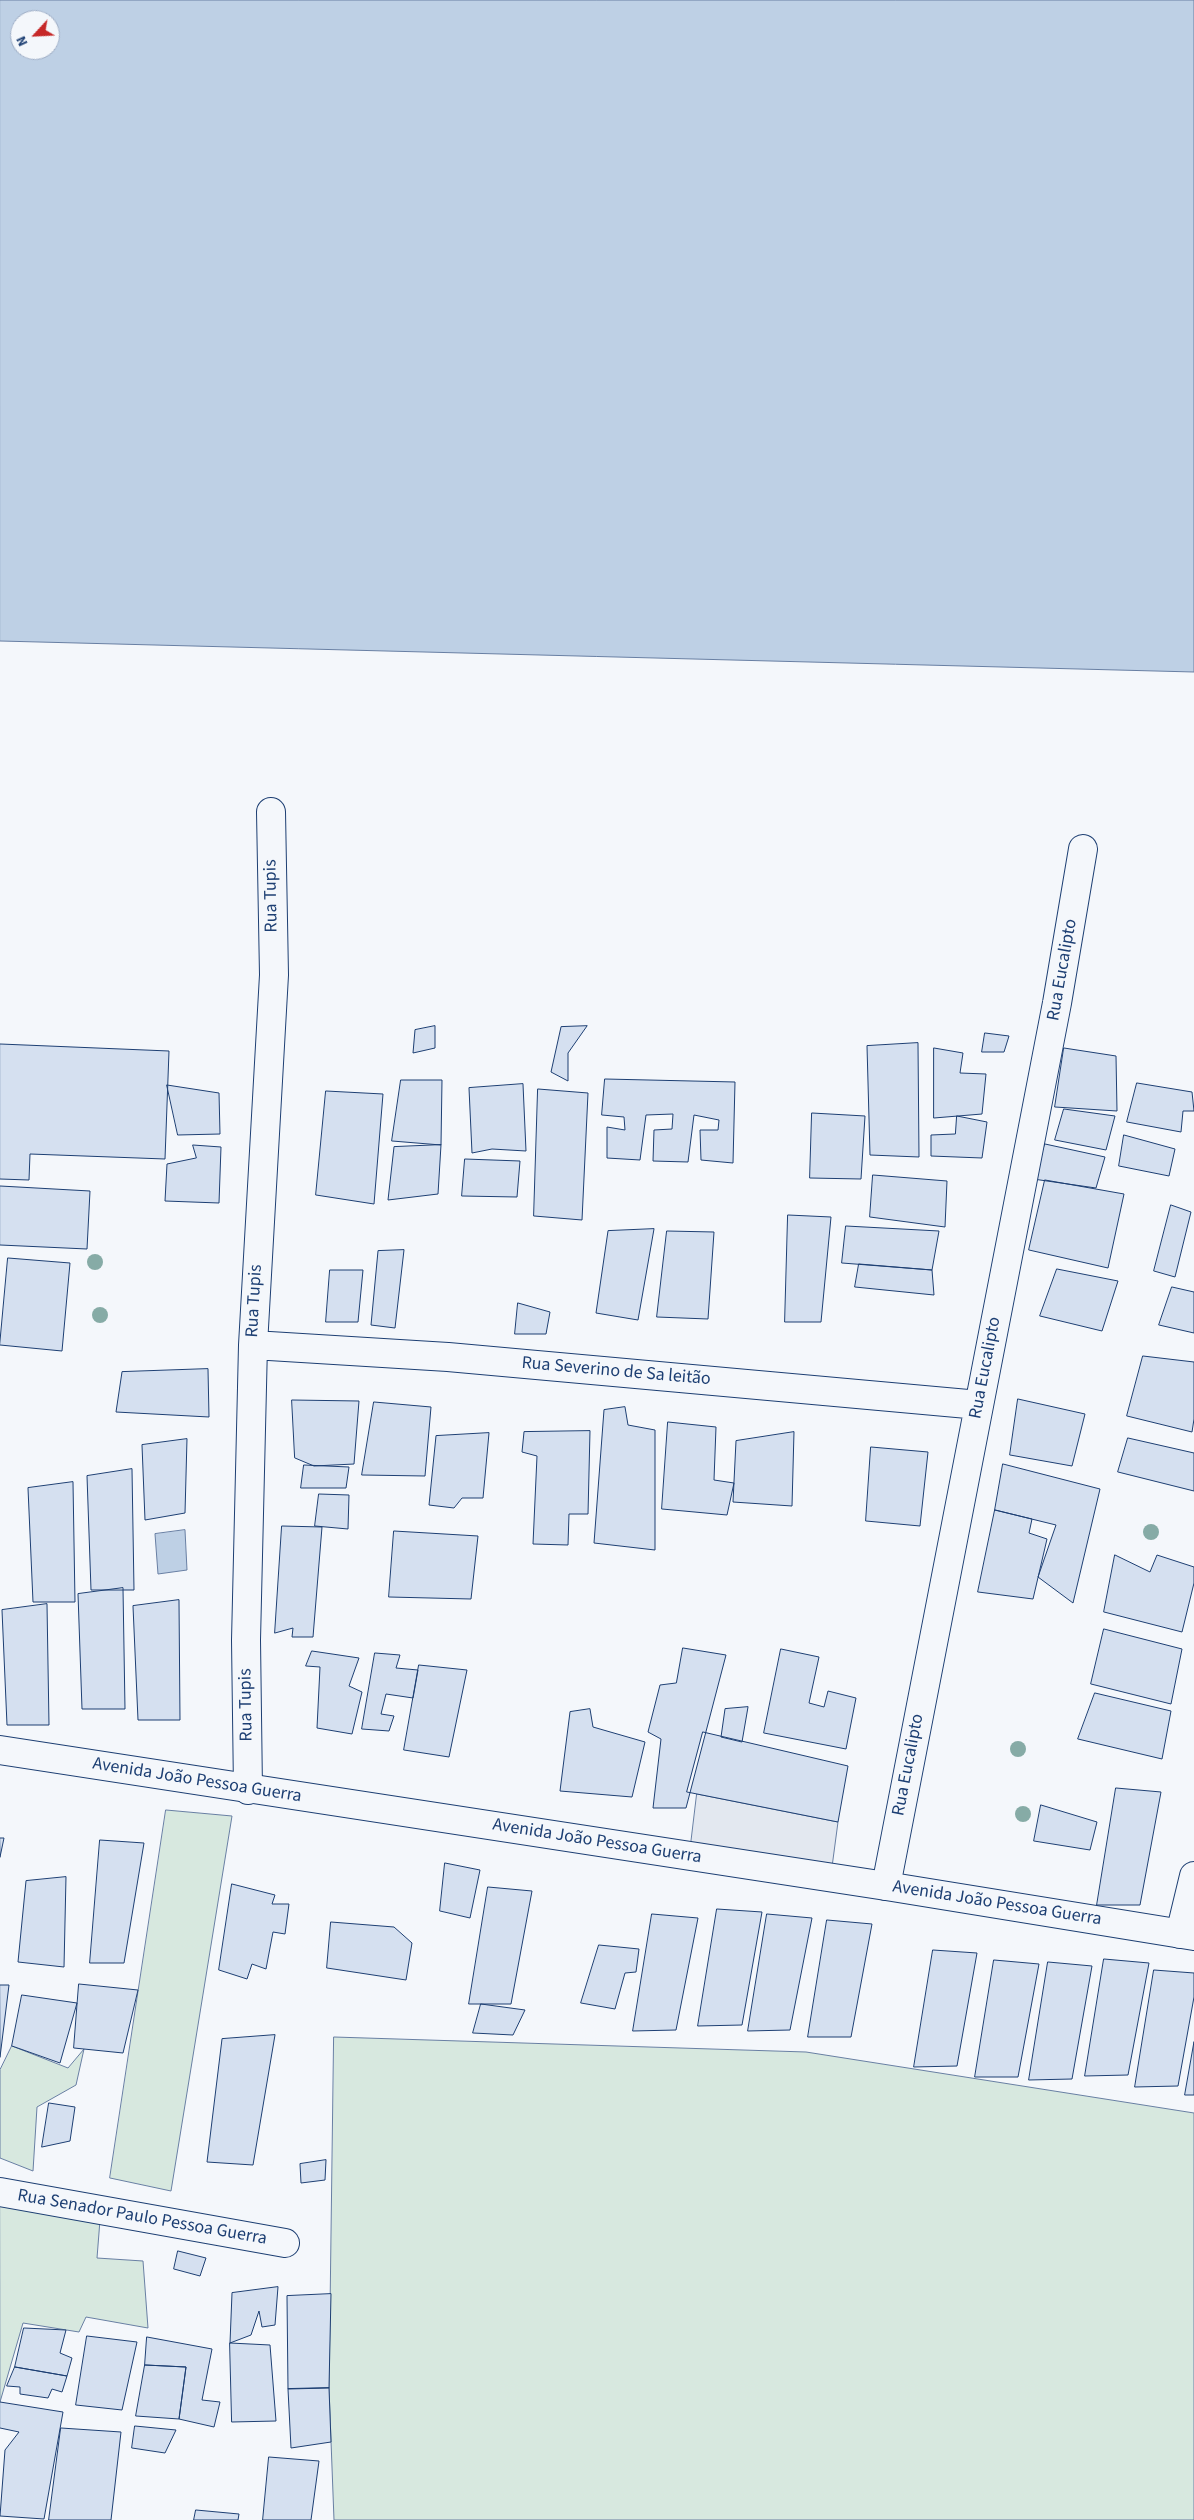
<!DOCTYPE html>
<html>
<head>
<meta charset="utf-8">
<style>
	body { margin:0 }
	#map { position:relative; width:1194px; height:2520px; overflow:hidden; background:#f4f7fb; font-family:"Source Sans 3",sans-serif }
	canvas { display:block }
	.north { position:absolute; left:10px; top:10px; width:50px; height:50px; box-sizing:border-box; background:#f4f7fb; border:1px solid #9eadc5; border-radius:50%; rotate:245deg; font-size:14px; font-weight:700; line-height:20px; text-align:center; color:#1d3f73 }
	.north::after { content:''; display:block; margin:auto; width:18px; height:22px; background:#c62828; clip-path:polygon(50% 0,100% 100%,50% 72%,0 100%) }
</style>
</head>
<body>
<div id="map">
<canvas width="1194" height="2520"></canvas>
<div class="north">N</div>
</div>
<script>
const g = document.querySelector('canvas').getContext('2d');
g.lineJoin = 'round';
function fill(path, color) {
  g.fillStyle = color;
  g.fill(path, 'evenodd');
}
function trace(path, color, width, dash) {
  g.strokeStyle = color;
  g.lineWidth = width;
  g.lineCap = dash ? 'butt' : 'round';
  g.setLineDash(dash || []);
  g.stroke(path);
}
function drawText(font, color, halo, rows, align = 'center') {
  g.font = font + ' "Source Sans 3",sans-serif';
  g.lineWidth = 4;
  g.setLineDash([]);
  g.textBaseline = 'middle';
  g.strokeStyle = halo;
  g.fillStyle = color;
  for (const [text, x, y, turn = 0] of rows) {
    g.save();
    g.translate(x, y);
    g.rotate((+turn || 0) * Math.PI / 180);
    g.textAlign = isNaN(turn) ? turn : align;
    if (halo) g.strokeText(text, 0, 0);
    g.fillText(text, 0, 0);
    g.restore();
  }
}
const green = new Path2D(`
	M166,1810L232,1816L171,2191L110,2178Z
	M334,2037L806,2052L1194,2113V2520H334L329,2388Z
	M12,2046L68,2068L84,2049L76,2085L37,2107L33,2171L0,2158V2070Z
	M0,2203L100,2220L97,2258L143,2261L148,2328L86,2317L79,2332L23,2323L0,2402Z`);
fill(green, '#d7e8df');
trace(green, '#687fa3', 1);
const parking = new Path2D(`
	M697,1794L838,1822L832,1867L691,1844Z`);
fill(parking, '#e3e8f0');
trace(parking, '#687fa3', 1);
const water = new Path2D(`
	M0,0H1194V672L0,641ZM20,20H50V50H20Z
	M185,1530L187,1570L158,1574L155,1534Z`);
fill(water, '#bed0e5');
trace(water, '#687fa3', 1);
const building = new Path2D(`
	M435,1026V1048L413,1053L415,1030Z
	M587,1026L568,1053V1081L551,1072L561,1027Z
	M985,1033L1009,1036L1004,1052H982Z
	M918,1043L919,1157L870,1155L867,1046Z
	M0,1044L169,1051L165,1159L30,1154L29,1180L0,1179Z
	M934,1048L963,1053L960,1073L986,1074L982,1114L934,1118Z
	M1064,1048L1116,1056L1117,1111L1055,1107Z
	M605,1079L735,1082L733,1163L701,1160L700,1130H718L719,1120L694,1115L688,1162L653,1161L654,1130L672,1129L673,1114L646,1115L640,1160L607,1158V1127L625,1130L624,1117L602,1115Z
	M401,1080H442L441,1145L392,1141Z
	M1137,1083L1192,1092L1194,1111H1183L1181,1132L1127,1122Z
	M523,1084L526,1151L492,1149L472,1153L469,1088Z
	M167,1085L219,1093L220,1134L178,1135Z
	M538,1089L588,1093L582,1220L534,1216Z
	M326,1091L383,1094L374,1204L316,1195Z
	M1064,1109L1115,1116L1106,1150L1055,1140Z
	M812,1113L865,1116L861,1179L810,1178Z
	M957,1116L987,1122L982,1158L931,1156V1135L955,1134Z
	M1124,1135L1175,1149L1169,1176L1119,1166Z
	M1045,1144L1105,1157L1096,1188L1033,1179Z
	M193,1145L221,1147L219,1203L165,1201L167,1164L196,1158Z
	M441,1145L438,1194L388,1200L394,1147Z
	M465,1159L520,1161L517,1197L462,1196Z
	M873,1175L947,1181L945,1227L870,1217Z
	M1045,1180L1124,1194L1108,1268L1029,1250Z
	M0,1186L90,1191L87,1249L0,1245Z
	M1171,1205L1191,1212L1175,1277L1154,1271Z
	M788,1215L831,1217L821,1322H785Z
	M846,1226L939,1231L932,1270L842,1263Z
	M654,1229L638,1320L596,1313L608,1231Z
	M667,1231L714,1232L708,1319L657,1317Z
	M404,1250L395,1328L371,1325L378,1251Z
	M8,1258L70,1263L62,1351L0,1345Z
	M859,1264L932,1270L934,1295L855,1287Z
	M1057,1269L1118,1281L1102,1331L1040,1316Z
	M330,1270H363L358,1322H326Z
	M1172,1287L1194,1292V1333L1159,1325Z
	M518,1303L550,1312L546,1334H515Z
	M1143,1356L1194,1362V1419L1192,1432L1127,1416Z
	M208,1369L209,1417L116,1412L122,1372Z
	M1018,1399L1085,1414L1072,1466L1010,1455Z
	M292,1400L359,1401L354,1464L314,1466L295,1458Z
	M374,1402L431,1407L425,1476L362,1475Z
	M625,1407L628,1425L655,1430V1550L594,1543L604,1410Z
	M668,1422L716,1427L714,1480L734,1483L727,1515L662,1509Z
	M590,1431L588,1514H569L568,1545L533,1544L537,1456L522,1452L524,1432Z
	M794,1432L792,1506L733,1502L736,1441Z
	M489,1433L483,1498H462L454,1508L429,1505L436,1436Z
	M1128,1438L1194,1453V1491L1118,1472Z
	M187,1439L185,1513L145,1520L142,1445Z
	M871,1447L928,1452L920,1526L866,1521Z
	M1003,1464L1100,1489L1073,1603L1038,1577L1056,1525L995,1510Z
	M304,1465L349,1467L346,1488H301Z
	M132,1469L134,1590H91L87,1476Z
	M73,1482L75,1602H33L28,1488Z
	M319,1494L349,1495L348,1529L315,1526Z
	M995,1510L1032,1519L1029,1533L1047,1539L1033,1599L978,1592Z
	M282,1526L322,1527L313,1637H292L293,1628L275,1633Z
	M394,1531L478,1536L471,1599L389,1597Z
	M1115,1555L1150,1572L1157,1555L1194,1567V1583L1182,1632L1104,1612Z
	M123,1588L125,1709H82L78,1594Z
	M179,1600L180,1720H138L133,1606Z
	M47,1604L49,1725H7L2,1610Z
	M1104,1629L1182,1649L1171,1704L1091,1684Z
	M683,1648L726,1655L686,1808H653L661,1739L648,1732L660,1685L676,1683Z
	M781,1649L819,1657L809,1703L824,1707L828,1691L856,1698L846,1749L764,1733Z
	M312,1651L359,1658L349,1686L362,1692L352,1734L317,1728L320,1667L306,1666Z
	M375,1653L400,1655L396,1668L418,1670L413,1698L386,1694L381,1714L394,1716L389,1731L362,1729Z
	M419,1665L467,1670L449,1757L404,1750Z
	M1095,1693L1171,1711L1162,1759L1078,1739Z
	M748,1707L742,1742L721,1737L725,1709Z
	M590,1709L593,1727L645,1742L632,1797L560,1791L570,1712Z
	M703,1732L848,1766L838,1822L687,1792Z
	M1116,1788L1161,1792L1140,1905H1097Z
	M1041,1805L1097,1822L1090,1850L1034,1841Z
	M0,1838H4L0,1857Z
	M100,1840L144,1843L124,1963H90Z
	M445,1863L480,1870L470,1918L440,1911Z
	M66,1877L64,1967L18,1962L26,1881Z
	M232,1884L275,1895L272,1904H289L285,1934L273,1932L266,1969L252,1964L247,1979L219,1970Z
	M488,1887L532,1891L511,2004H469Z
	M717,1909L762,1912L742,2025L698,2026Z
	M652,1914L698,1918L676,2030L633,2031Z
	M767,1914L812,1918L790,2030L748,2031Z
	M827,1920L872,1924L851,2037H808Z
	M331,1922L394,1927L412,1943L406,1980L327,1968Z
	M599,1945L639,1949L636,1972L625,1973L615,2009L581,2003Z
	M933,1950L977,1953L957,2066L914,2067Z
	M1104,1959L1149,1963L1128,2075L1085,2076Z
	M994,1960L1039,1964L1018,2077H975Z
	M1048,1962L1092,1966L1072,2079L1029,2080Z
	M1154,1970L1194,1973V1997L1178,2086L1135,2087Z
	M79,1984L138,1990L123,2053L74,2048Z
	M0,1985H9L0,2057Z
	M22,1995L77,2003L60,2063L12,2046Z
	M481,2004L525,2010L513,2035L473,2033Z
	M275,2035L253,2165L207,2162L222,2039Z
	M1194,2042V2095H1185Z
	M49,2103L75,2107L70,2141L42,2147Z
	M326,2160L325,2180L301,2183L300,2164Z
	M178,2251L206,2258L200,2276L174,2269Z
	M278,2287L275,2325L262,2327L259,2311L251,2335L230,2343L232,2293Z
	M331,2294L329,2388L288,2389L287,2296Z
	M24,2328L66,2330L60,2353L72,2358L67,2376L15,2367Z
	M87,2336L137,2342L122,2410L76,2405Z
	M147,2337L212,2349L202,2400L220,2402L214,2427L179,2419L186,2367L145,2365Z
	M230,2343L270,2345L276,2421L232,2422Z
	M145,2365L186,2367L179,2419L136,2416Z
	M15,2367L67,2376L62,2392L52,2389L48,2398L20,2394V2387L7,2386Z
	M329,2388L331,2442L291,2448L288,2389Z
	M0,2402L63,2412L44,2519L0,2516L5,2450L19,2432L0,2428Z
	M135,2426L176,2430L165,2453L132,2448Z
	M61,2428L121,2432L111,2520H49Z
	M269,2457L319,2461L311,2520H263Z
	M196,2510L239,2514L238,2520H194Z`);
fill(building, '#d5e0f0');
trace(building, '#1d3f73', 1);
const minor = new Path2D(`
	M253,1345L448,1357L979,1405
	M248,1790L246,1640L253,1345L274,975L271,812
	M886,1886L1057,1003L1083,849
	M1180,1934L1194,1876
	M0,2192L285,2243`);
const primary = new Path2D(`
	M0,1750L886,1886L1194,1936`);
trace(minor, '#1d3f73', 30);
trace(primary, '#1d3f73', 30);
trace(minor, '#f4f7fb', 28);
trace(primary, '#f4f7fb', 28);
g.fillStyle = '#86aba6';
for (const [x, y] of [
	[95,1262],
	[100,1315],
	[1151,1532],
	[1018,1749],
	[1023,1814]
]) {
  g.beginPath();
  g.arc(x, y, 8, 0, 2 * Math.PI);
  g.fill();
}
drawText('18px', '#1d3f73', '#f4f7fb', [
	["Rua Tupis",272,896,-91],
	["Rua Eucalipto",1063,970,-80],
	["Rua Tupis",255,1301,-87],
	["Rua Eucalipto",986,1368,-79],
	["Rua Severino de Sa leitão",616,1372,5],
	["Rua Tupis",247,1705,-91],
	["Rua Eucalipto",909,1765,-79],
	["Avenida João Pessoa Guerra",197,1781,9],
	["Avenida João Pessoa Guerra",597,1842,9],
	["Avenida João Pessoa Guerra",997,1904,9],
	["Rua Senador Paulo Pessoa Guerra",142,2218,10]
]);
</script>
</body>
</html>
